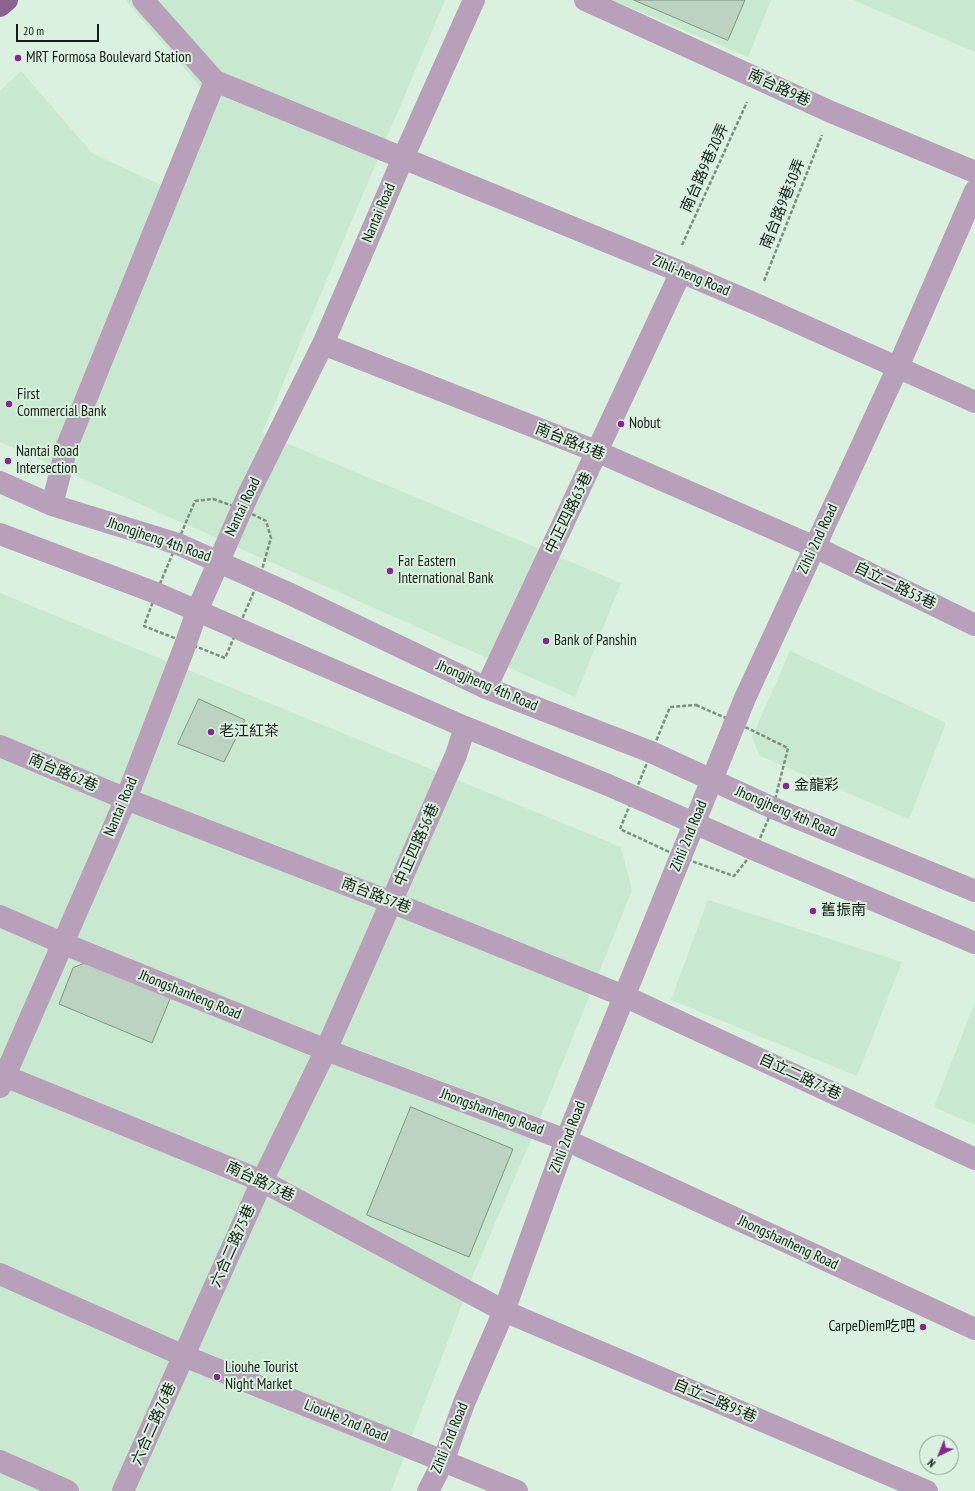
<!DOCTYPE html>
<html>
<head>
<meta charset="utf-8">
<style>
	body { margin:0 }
	#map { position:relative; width:975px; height:1491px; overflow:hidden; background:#d9f1de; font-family:"PT Sans Narrow",sans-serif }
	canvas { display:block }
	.north { position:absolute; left:919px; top:1435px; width:40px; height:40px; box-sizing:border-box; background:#d9f1de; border:1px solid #8a9c8e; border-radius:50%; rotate:223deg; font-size:11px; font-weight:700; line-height:16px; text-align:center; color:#141d16 }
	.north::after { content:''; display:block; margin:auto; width:14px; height:18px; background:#872790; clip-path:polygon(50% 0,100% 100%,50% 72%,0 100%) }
	.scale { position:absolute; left:16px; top:24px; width:83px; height:18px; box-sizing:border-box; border:2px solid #141d16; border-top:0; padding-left:5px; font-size:12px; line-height:14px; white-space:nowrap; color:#141d16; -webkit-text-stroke:3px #d9f1de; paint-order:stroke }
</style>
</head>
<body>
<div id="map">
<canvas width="975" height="1491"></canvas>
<div class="north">N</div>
<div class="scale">20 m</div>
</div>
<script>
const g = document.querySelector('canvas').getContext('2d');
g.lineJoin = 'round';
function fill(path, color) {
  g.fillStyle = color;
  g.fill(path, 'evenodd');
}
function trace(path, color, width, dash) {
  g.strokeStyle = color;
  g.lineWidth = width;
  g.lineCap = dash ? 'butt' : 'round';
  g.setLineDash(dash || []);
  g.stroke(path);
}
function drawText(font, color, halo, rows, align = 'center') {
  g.font = font + ' "PT Sans Narrow","Noto Sans TC",sans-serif';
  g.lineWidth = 4;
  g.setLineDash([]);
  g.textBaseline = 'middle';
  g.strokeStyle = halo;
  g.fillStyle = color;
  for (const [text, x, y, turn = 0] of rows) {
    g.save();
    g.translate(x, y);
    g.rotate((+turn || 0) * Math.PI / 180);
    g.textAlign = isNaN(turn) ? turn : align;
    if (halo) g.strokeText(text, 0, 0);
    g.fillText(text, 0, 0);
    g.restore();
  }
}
fill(new Path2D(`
	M125,0H445L262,433L621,583L575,697L0,442V91L21,71L93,154L175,191L210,98Z
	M612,0H771L748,57Z
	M853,0H975V52Z
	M0,593L621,847L632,890L540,1119L475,1270L391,1491H0Z
	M790,651L946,723L909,819L760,756L752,737Z
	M708,900L902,962L857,1076L671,1000Z
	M975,1002V1125L934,1107Z`), '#c9e8d0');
const building = new Path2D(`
	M634,0H745L728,40Z
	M199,699L245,720L224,762L178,744Z
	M93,960L172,994L152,1043L59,1004L73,968Z
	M411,1107L513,1149L469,1257L367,1215Z`);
fill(building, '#bbd3c0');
trace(building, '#7f9684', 1);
trace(new Path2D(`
	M682,245L747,102
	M764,281L822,135
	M213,499L242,509L266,521L271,538L259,580L225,658L144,626L156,593L195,501Z
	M696,705L735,722L788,748L773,808L755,850L734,876L680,857L620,829L670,707Z`), '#7e8f81', 2.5, [4, 2]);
trace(new Path2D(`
	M143,0L215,81L681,272L756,304L975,402
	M585,0L831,112L975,172
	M323,344L598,452L815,547L975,625
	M0,482L52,505L178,544L286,592L486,688L651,752L773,808L975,891
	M52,505L67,446L215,81
	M0,534L156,593L465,727L608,785L755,850L975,943
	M486,688L681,272
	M0,746L126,799L391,902L624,996L975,1159
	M0,916L62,943L326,1050L566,1140L975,1329
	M0,1074L262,1181L504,1311L927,1491
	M0,1087L126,799L186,643L197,611L248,495L323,344L403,158L474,0
	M0,1274L184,1356L517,1491
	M0,1461L68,1491
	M123,1491L262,1181L326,1050L456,755L465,727
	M428,1491L443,1462L464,1403L504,1311L566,1140L745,698L898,367L975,191`), '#b9a0ba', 22);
trace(new Path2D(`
	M0,6L7,0`), '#8d6290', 22);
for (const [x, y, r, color] of [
	[18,58,4,"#872790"],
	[9,404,4,"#872790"],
	[621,424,4,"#872790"],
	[8,461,4,"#872790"],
	[390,571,4,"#872790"],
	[546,641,4,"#872790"],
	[211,732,4,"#872790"],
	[786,786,4,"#872790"],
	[813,911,4,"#872790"],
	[923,1327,4,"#872790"],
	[217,1377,4,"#872790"]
]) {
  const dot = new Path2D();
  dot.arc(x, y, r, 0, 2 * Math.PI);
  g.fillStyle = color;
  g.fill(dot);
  trace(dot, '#d9f1de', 1.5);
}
drawText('15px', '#141d16', '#d9f1de', [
	["MRT Formosa Boulevard Station",26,58],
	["First",17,395],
	["Commercial Bank",17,412],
	["Nobut",629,424],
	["Nantai Road",16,452],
	["Intersection",16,469],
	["Far Eastern",398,562],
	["International Bank",398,579],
	["Bank of Panshin",554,641],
	["老江紅茶",219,732],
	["金龍彩",794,786],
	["舊振南",821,911],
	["CarpeDiem吃吧",915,1327,"right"],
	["Liouhe Tourist",225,1368],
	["Night Market",225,1385]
], 'left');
drawText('15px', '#141d16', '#d9f1de', [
	["南台路9巷",779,88,25],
	["南台路9巷20弄",705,168,-66],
	["南台路9巷30弄",783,204,-68],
	["Nantai Road",379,213,-67],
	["Zihli-heng Road",691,276,23],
	["南台路43巷",570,442,22],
	["Nantai Road",243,507,-65],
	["中正四路63巷",569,513,-64],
	["Zihli 2nd Road",818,539,-65],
	["Jhongjheng 4th Road",159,540,19],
	["自立二路53巷",895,586,26],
	["Jhongjheng 4th Road",487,686,23],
	["南台路62巷",63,773,23],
	["Nantai Road",121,807,-67],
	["Jhongjheng 4th Road",786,812,23],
	["Zihli 2nd Road",689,836,-68],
	["中正四路56巷",417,845,-66],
	["南台路57巷",376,896,21],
	["Jhongshanheng Road",190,995,22],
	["自立二路73巷",800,1077,25],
	["Jhongshanheng Road",492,1112,20],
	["Zihli 2nd Road",568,1137,-69],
	["南台路73巷",260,1182,25],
	["Jhongshanheng Road",788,1243,25],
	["六合二路75巷",233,1246,-66],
	["自立二路95巷",715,1401,23],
	["LiouHe 2nd Road",346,1421,22],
	["六合二路76巷",154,1424,-66],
	["Zihli 2nd Road",450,1438,-68]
]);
</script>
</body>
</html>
